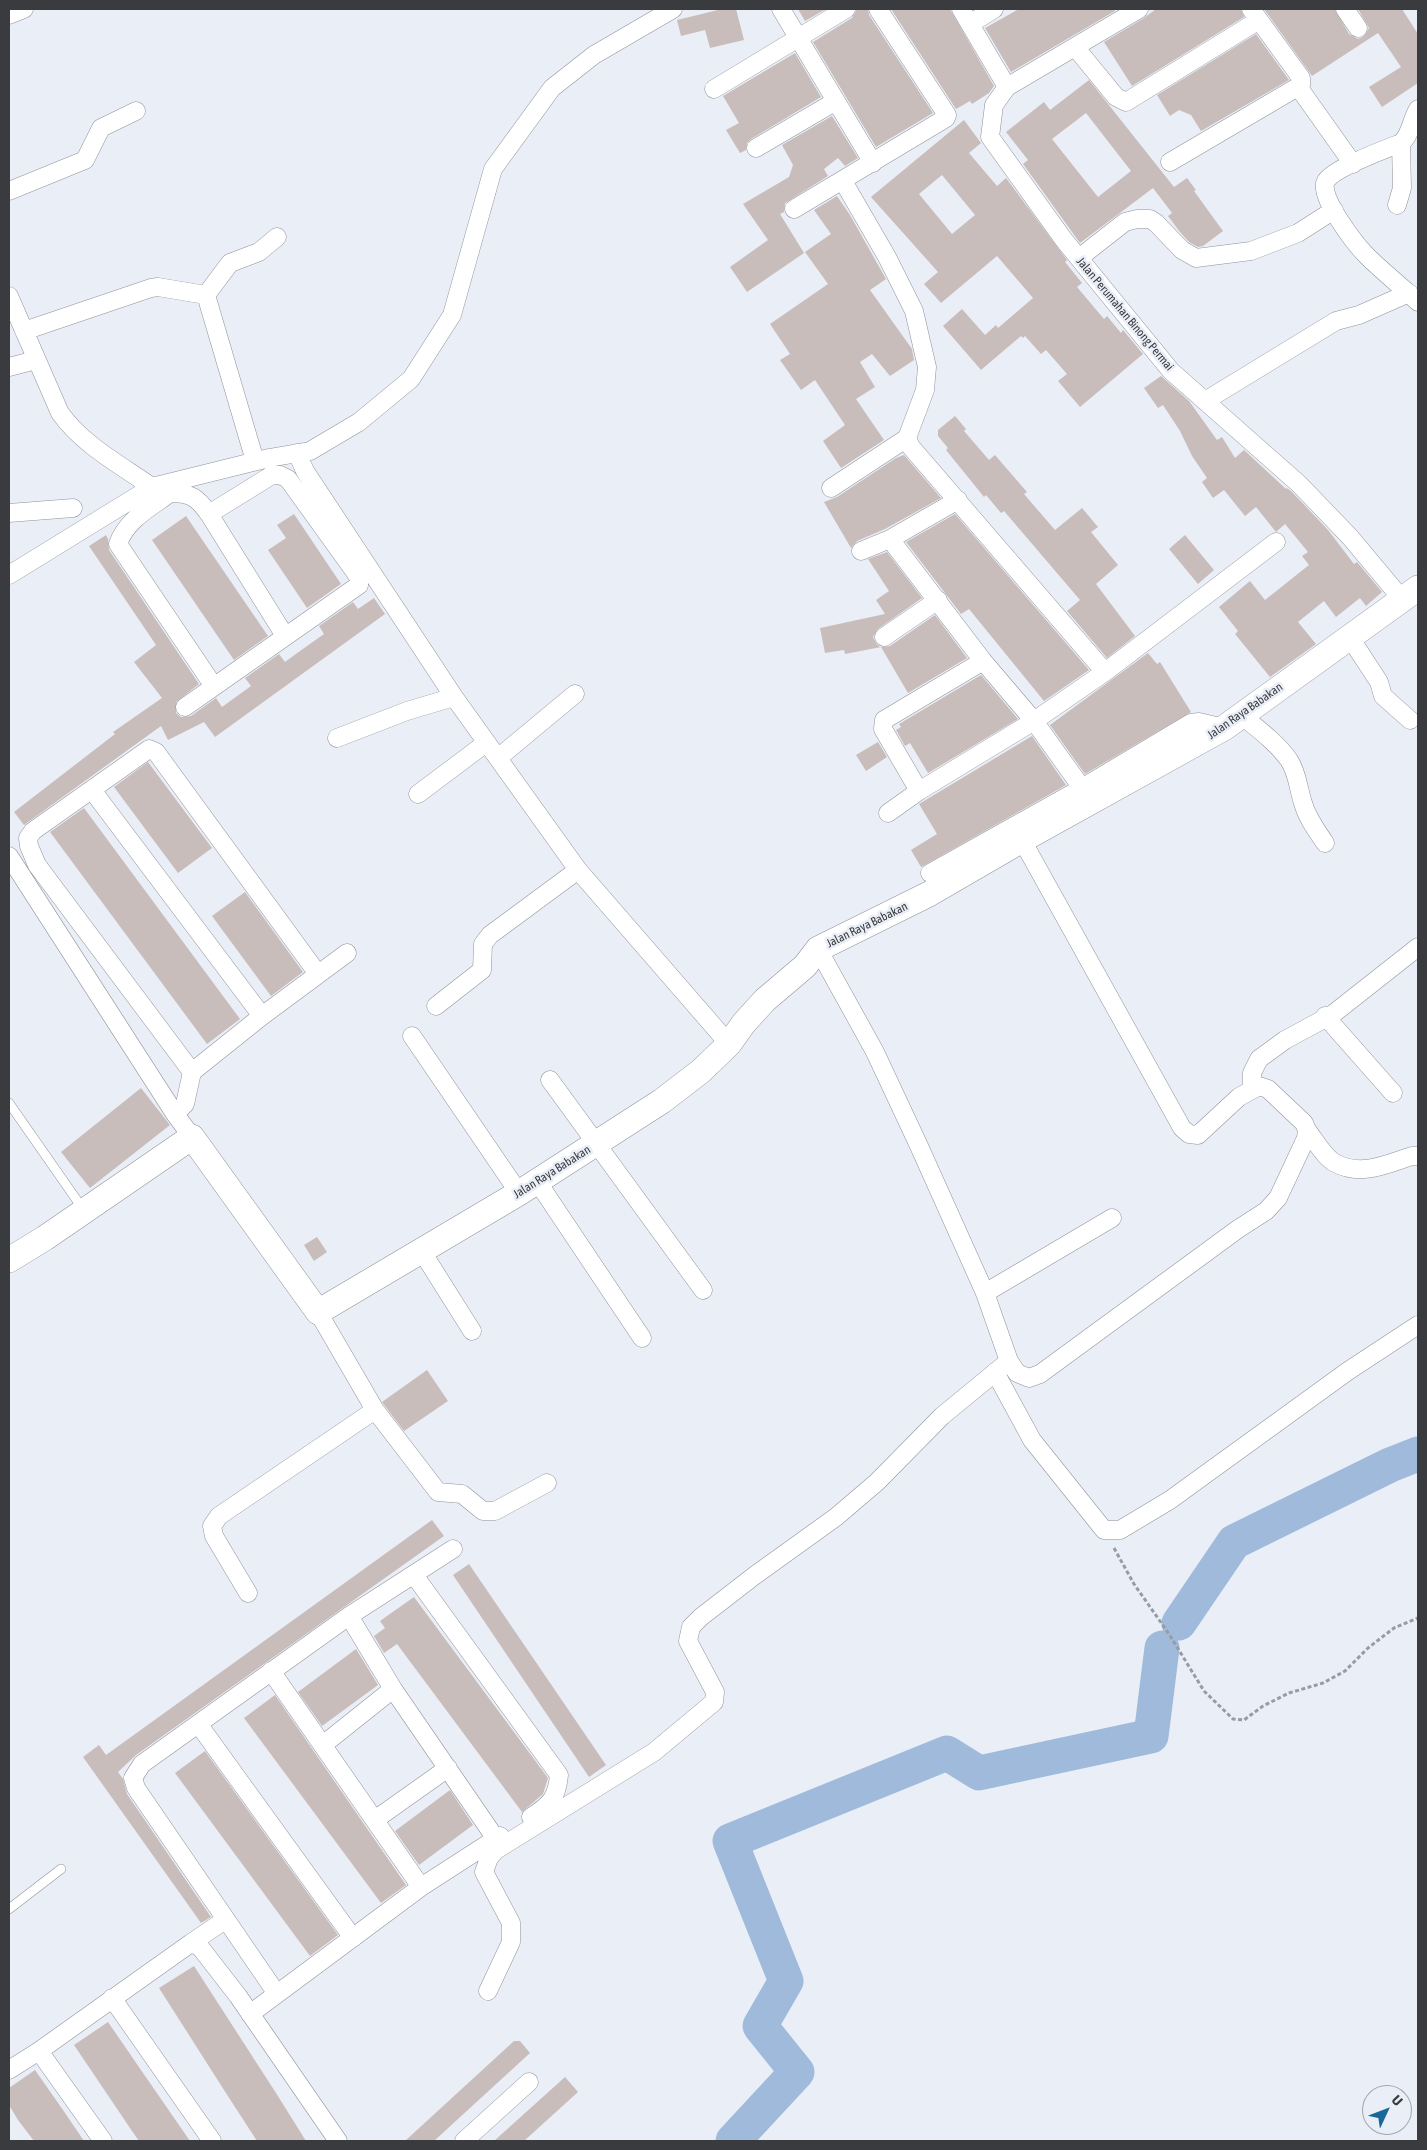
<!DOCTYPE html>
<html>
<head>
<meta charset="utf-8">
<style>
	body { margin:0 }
	#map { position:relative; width:1427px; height:2150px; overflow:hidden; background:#eaeef7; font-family:"Asap Condensed",sans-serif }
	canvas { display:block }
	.frame { position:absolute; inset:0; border:10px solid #393b3e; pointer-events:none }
	.north { position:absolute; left:1362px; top:2085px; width:50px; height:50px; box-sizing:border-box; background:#eaeef7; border:1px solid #a3a6ad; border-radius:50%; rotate:47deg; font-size:14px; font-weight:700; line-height:20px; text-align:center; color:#393b3e }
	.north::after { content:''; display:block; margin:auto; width:18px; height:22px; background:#18689a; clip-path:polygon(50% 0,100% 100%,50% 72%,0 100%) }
</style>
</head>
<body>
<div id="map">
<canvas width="1427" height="2150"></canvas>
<div class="frame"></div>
<div class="north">U</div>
</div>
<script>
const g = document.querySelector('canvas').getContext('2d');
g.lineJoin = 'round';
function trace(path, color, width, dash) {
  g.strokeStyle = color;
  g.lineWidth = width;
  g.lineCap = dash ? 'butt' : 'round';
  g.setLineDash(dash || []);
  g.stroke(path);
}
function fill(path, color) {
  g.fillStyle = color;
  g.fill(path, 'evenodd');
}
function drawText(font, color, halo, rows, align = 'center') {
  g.font = font + ' "Asap Condensed",sans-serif';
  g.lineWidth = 5;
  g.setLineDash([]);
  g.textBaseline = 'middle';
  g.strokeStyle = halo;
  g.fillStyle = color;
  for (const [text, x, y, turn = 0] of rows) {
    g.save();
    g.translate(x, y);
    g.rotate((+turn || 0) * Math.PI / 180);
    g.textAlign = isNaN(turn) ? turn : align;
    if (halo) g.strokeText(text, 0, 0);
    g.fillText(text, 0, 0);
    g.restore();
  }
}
trace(new Path2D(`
	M1179,1623L1234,1542L1390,1465L1418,1454
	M733,2141L797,2072L760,2026L786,1981L730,1841L947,1753L979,1773L1151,1736L1162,1648`), '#a0badb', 35);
fill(new Path2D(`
	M722,9H736L744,40L710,48L705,30L681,36L677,20Z
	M798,9H826L805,21Z
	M857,9H868L869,15L933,113L876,147L813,42L852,18Z
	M891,9H950L994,86L989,93L972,104L970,101L956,109Z
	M1019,9H1114L1115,11L1011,72L985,28Z
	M1156,9H1241L1244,17L1132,86L1104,42L1144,18Z
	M1264,9H1335L1349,34L1358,39L1364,36L1369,28L1358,9H1402L1418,34V83L1382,107L1369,87L1401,67L1378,33L1312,76Z
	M1256,34L1289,80L1201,131L1191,115L1179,110L1170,116L1157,95Z
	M795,53L821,97L751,139L747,143L746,150L740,153L726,130L739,123L723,96Z
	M1089,80L1174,187L1187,178L1196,190L1194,191L1223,231L1203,246L1198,247L1189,242L1180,232L1168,216L1172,213L1153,188L1080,243L1023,164L1028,160L1006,132L1044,102L1050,110ZM1086,113L1131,171L1098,197L1052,139Z
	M832,116L858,158L845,166L838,158L824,169L828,176L785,203L784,212L780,214L804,253L747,292L730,267L768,240L743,204L789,177L793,165L782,145Z
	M964,120L981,143L969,153L997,186L1006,178L1067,260L1065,262L1082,283L1077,287L1104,319L1107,316L1121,333L1123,330L1143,354L1080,407L1058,381L1067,374L1046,350L1041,354L1025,336L1023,338L1021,336L981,370L943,326L962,309L985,335L996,325L998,328L1033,298L997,256L941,303L924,284L938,272L871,197ZM942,175L975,215L952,234L919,194Z
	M837,196L850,215L886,279L870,290L912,349L914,360L890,376L872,354L860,362L875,387L856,399L884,440L841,468L823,441L845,425L815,380L801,390L780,360L790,354L770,324L828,284L805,252L831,234L814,210Z
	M1161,376L1189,401L1217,440L1222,437L1235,458L1244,450L1286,489L1287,488L1292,492L1328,530L1354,564L1357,562L1382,592L1366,606L1360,598L1336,617L1324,601L1298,622L1316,644L1270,677L1235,634L1238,631L1219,607L1250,581L1265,600L1309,565L1302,556L1308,552L1285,524L1276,532L1256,507L1245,516L1224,490L1213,498L1202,482L1207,478L1192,456L1180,431L1163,405L1158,408L1144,388Z
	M955,416L966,429L964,431L989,460L995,455L1014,477L1027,492L1024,494L1055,530L1082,508L1098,527L1091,532L1118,565L1096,584L1135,636L1107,658L1067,611L1080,600L1004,511L1001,513L986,495L984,497L946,450L948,448L938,436V430Z
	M904,455L941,498L885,529L857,541L851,548L824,502L837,497L896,458Z
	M294,514L341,584L307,608L268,550L286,538L277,525Z
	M955,514L1089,670L1044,701L969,609L961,614L906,542Z
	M186,516L268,636L234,660L152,540Z
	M106,535L108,539L109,550L199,684L176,702V713L181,717L191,716L216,698L222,707L251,686L245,678L279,654L285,662L300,651L324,634L319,626L353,602L358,609L374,598L385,614L215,737L204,722L168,740L161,726L24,825L14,812L115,734L113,732L162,698L134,662L156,645L89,546Z
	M1185,535L1214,570L1198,584L1169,549Z
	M887,552L922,598L878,629L873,637L876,643L880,647L890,646L935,615L967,658L908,693L881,647L845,654L844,650L825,653L820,628L885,614L876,600L889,591L868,559Z
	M1148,653L1157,664L1160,662L1191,712L1085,774L1050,725Z
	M981,675L1018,719L928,773L910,743L905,746L896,730L901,727L899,724Z
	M1032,736L1066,785L921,867L911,850L937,834L919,804Z
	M878,742L887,757L866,771L856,755Z
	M148,762L212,848L178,873L114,787Z
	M84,808L240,1019L207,1044L50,832Z
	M245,892L303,972L271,996L212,916Z
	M141,1088L170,1125L90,1188L61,1152Z
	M317,1237L327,1252L314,1261L304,1245Z
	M427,1370L448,1401L404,1431L382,1402Z
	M432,1520L444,1536L136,1755L118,1772L123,1779L127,1794L211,1917L201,1923L83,1757L99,1745L106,1755Z
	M469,1564L606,1765L589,1777L453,1575Z
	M414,1597L548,1778L543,1794L522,1812L397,1644L384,1653L374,1636L385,1628L380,1621Z
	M356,1649L378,1685L322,1726L298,1692Z
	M275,1695L406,1885L381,1903L244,1718Z
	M205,1751L338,1935L310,1956L175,1773Z
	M450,1790L473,1825L419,1865L395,1831Z
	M194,1966L276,2093L306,2141H257L224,2090L159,1988Z
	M108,2022L141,2070L190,2141H139L132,2131L74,2045Z
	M514,2041H520L530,2053L434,2141H405Z
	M35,2070L63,2110L84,2141H34L18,2120L9,2105V2088Z
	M565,2077L578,2092L567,2102L524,2141H494Z`), '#c8bdba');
const lane = new Path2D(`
	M9,1103L83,1209
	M9,1909L61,1869`);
const street = new Path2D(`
	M781,9L873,163
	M961,9L1007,87
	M1139,9L1007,87L994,105L990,137L1064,240L1171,371L1299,484L1350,537L1401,598
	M1345,9L1358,28
	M9,15L24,9
	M970,24L994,9
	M1075,47L1116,97L1126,102L1259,20
	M1299,88L1353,164
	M714,89L846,9
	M1418,109C1411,120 1411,135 1401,143C1386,149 1334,168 1326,181C1317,195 1356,245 1367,256C1383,272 1401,286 1418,302
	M756,148L836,101
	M1170,162L1301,85V78L1251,9
	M843,181L887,257L914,311L927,367L925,390L907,438L911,447L1105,672L1034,721L919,791L883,729L884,720L983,661
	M9,191L85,160L101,128L136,111
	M1397,205L1402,188L1401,143
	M794,209L946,118L947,115L878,9
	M1079,258L1125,222L1137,219H1150L1156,223L1182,250L1196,258L1251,251L1298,233L1334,210
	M206,295L255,461
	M9,296L60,413C83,445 119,464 152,487L269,458L310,451L359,422L411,379L452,315L493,169L552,88L594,55L673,9
	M24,331L151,288L158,287L206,295L230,263L259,252L277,237
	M9,367L36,360
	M1205,401L1336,321L1359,315L1409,293
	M297,453L305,471L454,697L578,870L729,1044
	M831,488L907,438
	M9,513L73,508
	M209,514L285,636
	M890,539L983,661L1034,721L1082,788
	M861,551L890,539L958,500
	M9,575L152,487
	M1349,636L1379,682L1383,696L1410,720
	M884,637L938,600
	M1105,672L1276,542
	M185,707L359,585V578L355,572L288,479L280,475H272L209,514C197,497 191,493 170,493C151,507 126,520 118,544L213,685
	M1241,715C1258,729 1276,742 1289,760C1298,774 1298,788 1303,803C1307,818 1317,831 1325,843
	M337,738L407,711L454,697
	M498,758L575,694
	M92,790L262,1016
	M418,794L486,743
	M888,813L919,791
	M9,856L175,1114L192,1137
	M930,873L1082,788L1191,723L1199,722L1224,728
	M818,949L875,1052L919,1146L985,1293L1009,1361L1017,1373L1029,1378L1040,1374L1238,1229L1266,1211L1278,1198L1306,1138L1307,1130L1304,1123L1268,1089L1259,1086L1239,1097L1198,1135L1189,1134L1182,1128L1022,840
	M436,1006L482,970L483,944L490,935L578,870
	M1325,1016L1393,1093
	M412,1036L519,1193
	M192,1072L37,865L29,846L28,838L33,831L149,749L156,752L318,974
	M550,1080L703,1290
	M1252,1088V1073L1259,1059L1285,1040L1333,1014L1418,947
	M175,1114L185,1104L192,1072L262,1016L347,953
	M1307,1130C1315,1140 1324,1157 1335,1163C1361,1177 1387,1164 1412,1156H1418
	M537,1181L642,1338
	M421,1250L472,1331
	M985,1293L1112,1218
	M318,1312L375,1410L438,1492L462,1494L483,1511H495L547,1483
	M995,1372L1032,1440L1104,1530H1120L1170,1500L1348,1371L1418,1325
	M414,1575L559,1775C557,1798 550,1805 531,1817
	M248,1593L214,1536L212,1526L219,1516L375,1410
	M349,1616L393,1689L496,1839
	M271,1671L421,1887
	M199,1725L353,1938
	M324,1744L393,1689
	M376,1819L448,1768
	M191,1943L225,1920
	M488,1991L511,1942V1923L484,1872L489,1858L496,1850L654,1752L714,1702L715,1692L688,1641L691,1627L701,1617L754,1576L836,1517L877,1482L942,1416L1009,1361
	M277,1994L136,1788L133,1778L142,1764L349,1616L453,1549
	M112,1998L212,2141
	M250,2014L421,1887L500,1836
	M39,2051L103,2141
	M9,2070L39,2051L191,1943L200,1947L238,1996L338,2141
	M464,2141L529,2082`);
const secondary = new Path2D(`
	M9,1260L45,1238L192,1137L318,1312L519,1193L662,1101L701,1071L729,1044L744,1023L765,1000L805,966L818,949L929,894L1022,840L1224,728L1418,588`);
trace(lane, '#8f929b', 10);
trace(street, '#8f929b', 19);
trace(secondary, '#8f929b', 26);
trace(new Path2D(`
	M1114,1548L1134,1584L1169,1634L1204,1691L1233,1719L1244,1720L1263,1706L1289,1693L1323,1683L1345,1671L1368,1648L1394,1628L1418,1618`), '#989ba1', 3, [4, 2.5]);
trace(lane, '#fff', 9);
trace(street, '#fff', 18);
trace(secondary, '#fff', 25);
drawText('12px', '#393b3e', '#eaeef7', [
	["Jalan Perumahan Binong Permai",1125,314,50],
	["Jalan Raya Babakan",1245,711,-35],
	["Jalan Raya Babakan",867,925,-26],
	["Jalan Raya Babakan",552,1172,-32]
]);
</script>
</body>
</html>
